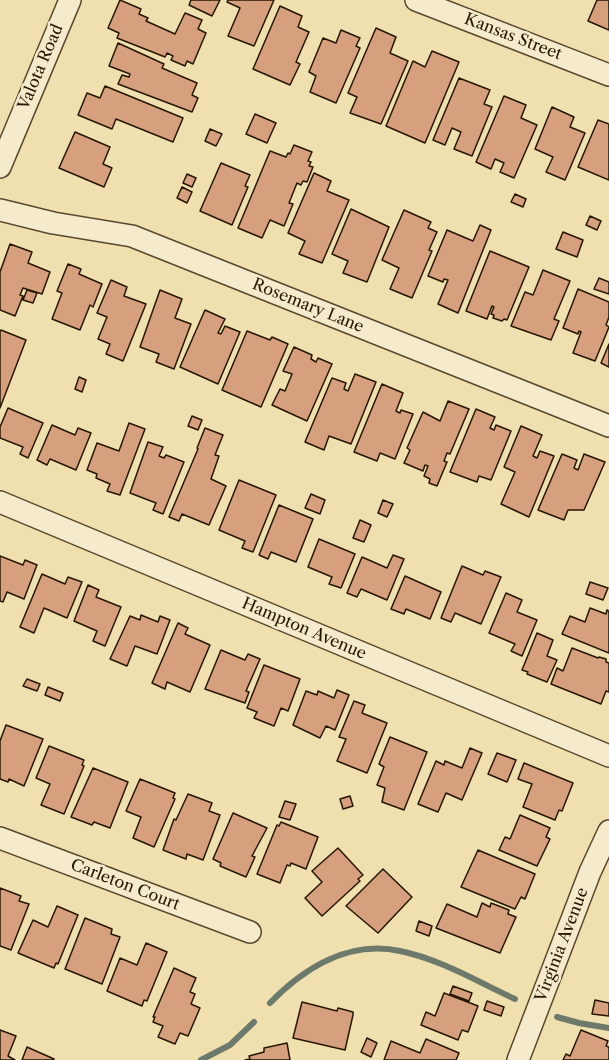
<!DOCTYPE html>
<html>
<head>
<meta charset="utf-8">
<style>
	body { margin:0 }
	canvas { display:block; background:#f0e0b0 }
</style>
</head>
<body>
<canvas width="609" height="1060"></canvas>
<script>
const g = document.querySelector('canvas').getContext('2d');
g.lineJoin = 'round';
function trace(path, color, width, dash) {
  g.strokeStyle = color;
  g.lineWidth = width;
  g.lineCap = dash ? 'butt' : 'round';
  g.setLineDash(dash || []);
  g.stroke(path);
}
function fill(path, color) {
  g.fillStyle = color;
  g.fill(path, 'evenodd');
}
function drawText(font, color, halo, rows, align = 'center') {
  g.font = font + ' "Libre Caslon Text",serif';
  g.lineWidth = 5;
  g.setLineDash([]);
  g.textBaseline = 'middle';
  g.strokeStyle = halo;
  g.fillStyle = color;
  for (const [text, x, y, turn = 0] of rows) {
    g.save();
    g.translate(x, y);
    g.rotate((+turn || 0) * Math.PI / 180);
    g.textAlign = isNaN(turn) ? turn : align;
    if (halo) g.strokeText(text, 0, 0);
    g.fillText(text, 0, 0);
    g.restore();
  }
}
trace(new Path2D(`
	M270,1003C304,968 349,940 400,951C440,959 478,982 515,999
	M557,1017L579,1023L609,1028
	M201,1060L230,1045L254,1022`), '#6d7a6b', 6);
const building = new Path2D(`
	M120,0L141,9L139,14L148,18L146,21L175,34L185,13L202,20L198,29L206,33L193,64L187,61L185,66L171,60L173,56L167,53L165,57L117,38L119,33L108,28Z
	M191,0H220L212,16L189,5Z
	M228,0H274L254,46L228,36L240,8L227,2Z
	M597,0H609V30L588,21Z
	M280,6L302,16L298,27L309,32L296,62L300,64L290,85L253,69Z
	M376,28L396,37L390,53L408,61L381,124L350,113L357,97L348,93Z
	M341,30L360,38L356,46L360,48L336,103L310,92L316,76L309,72L323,38L336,43Z
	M118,43L164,64L162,68L197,83L192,95L198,98L192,112L118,84L122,75L129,77L130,74L109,66Z
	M432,51L459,62L425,143L386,126L413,61L425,67Z
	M459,78L490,90L484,104L492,107L472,156L454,149L461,132L452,128L445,145L433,140Z
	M105,86L183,118L173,142L116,119L112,129L78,115L87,93L100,98Z
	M504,96L526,105L521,118L537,125L514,178L500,172L504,163L495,159L491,169L476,162Z
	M552,107L574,117L570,127L585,133L565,180L546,172L553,157L535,149Z
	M255,114L276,123L267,143L246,134Z
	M598,120L609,124V180L578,167Z
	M210,129L222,134L216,146L205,141Z
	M75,132L110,147L103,164L112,168L104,187L59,168Z
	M294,145L312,152L308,161L311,162L309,166L313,167L307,182L303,181L301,185L297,183L289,203L293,204L284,226L270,220L262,238L238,228L270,151L286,157L288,153L290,154Z
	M221,163L250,175L245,186L248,187L232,225L200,211Z
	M314,173L331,181L327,191L349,200L322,263L299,254L305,241L288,233Z
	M187,174L196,178L192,187L183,183Z
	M182,187L192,192L187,203L177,198Z
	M515,194L526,199L523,207L511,202Z
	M351,209L389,227L367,282L343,273L348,261L332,254Z
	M404,210L431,222L428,228L437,232L429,250L432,251L412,298L390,289L399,268L382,260Z
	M590,216L601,221L597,230L586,225Z
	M480,225L491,230L458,313L438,304L448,280L444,279L443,282L428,276L447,230L473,241Z
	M563,232L583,240L577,257L556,249Z
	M10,244L32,252L28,263L50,272L42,294L23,288L20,295L23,296L15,316L0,310V272Z
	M490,251L529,267L507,320L504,319L502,321L493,318L494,315L491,314L494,307L492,306L487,319L466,311Z
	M68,264L81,269L79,274L102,284L93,307L90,305L80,330L52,319L62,293L57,291Z
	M543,270L570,281L554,319L559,321L551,340L511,326L525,292L533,295Z
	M599,278L609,282V294L594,289Z
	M111,280L127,287L124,296L146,304L123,361L106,354L110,344L98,339L107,317L97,313Z
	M578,289L609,302V317L606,325L609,327L595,361L573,353L581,332L579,331L578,334L563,328Z
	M27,290L37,293L33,303L23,300Z
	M160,290L182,299L175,318L191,324L174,369L156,362L159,354L140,347Z
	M205,310L225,319L218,333L221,334L225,326L240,332L218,384L180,367Z
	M1,330L26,340L0,408V332Z
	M247,331L270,340L272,337L288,344L261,407L222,390Z
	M609,344V367L601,363Z
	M294,347L312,355L311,359L316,362L318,358L332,364L307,421L272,405L280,389L285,391L292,374L283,371Z
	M355,374L376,382L351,444L329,436L324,450L305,442L332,378L346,383L344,389L348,391Z
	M79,377L86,380L82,392L75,389Z
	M382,384L403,393L396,411L400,413L401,410L413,414L395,459L380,453L377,461L354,452Z
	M448,401L469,409L450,454L447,453L444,461L447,462L437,486L429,483L430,479L424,476L428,466L425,465L423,471L404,463L410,450L407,448L423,412L440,421Z
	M8,408L43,423L28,458L20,454L23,447L0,438V427Z
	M476,409L495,417L490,428L494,430L496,425L511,431L491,480L479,476L477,482L450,472Z
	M192,416L202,420L198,430L188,426Z
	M129,423L145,429L120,495L107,491L110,484L96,478L97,474L87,470L97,443L119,451Z
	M52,425L75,435L78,428L91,433L76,470L50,459L47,465L37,460Z
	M521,426L542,435L533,456L537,458L540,451L554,456L529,517L501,504L515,472L504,467Z
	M205,428L223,435L215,455L219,456L211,479L226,486L209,525L182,514L179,521L169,517L198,449L197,448Z
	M148,442L163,447L159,456L164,458L166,455L184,462L163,514L153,510L156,503L130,493Z
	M562,454L577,460L574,468L578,470L584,454L605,462L584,510H568L564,520L538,510Z
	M239,480L276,495L253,552L242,548L245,541L219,530Z
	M311,494L325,500L320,514L305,508Z
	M383,500L393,504L387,517L378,513Z
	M279,505L313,519L296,562L271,552L268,559L259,555Z
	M360,520L371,525L364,542L353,538Z
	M319,539L355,554L341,588L329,584L332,577L308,567Z
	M393,555L404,559L387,600L361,589L357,597L347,593L362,557L387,568Z
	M0,556L23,565L25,560L37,565L24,599L7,592L3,602L0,601Z
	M462,566L483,575L485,571L501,577L481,624L455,613L451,622L441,618Z
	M42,574L65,584L68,577L82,582L67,618L44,608L34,633L20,627Z
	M405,576L441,592L430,619L406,609L404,614L391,609Z
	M590,582L608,588L603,600L586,594Z
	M88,585L99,590L96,597L121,607L105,646L93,641L97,631L74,621Z
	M506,593L522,600L517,612L537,620L522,656L511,651L515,644L489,633Z
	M590,608L606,614L607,610L609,611V653L562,634L570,616L585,622Z
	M141,615L158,622L160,616L170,620L157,654L135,646L127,666L110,659L130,616L140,620Z
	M178,623L188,628L185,634L210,645L190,692L167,682L165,689L152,683Z
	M537,633L553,640L547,656L557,660L547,682L527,674L528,672L522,670Z
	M572,648L598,658L599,657L606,659V662L609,663V692L606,691L601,704L551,684L557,668L563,671Z
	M221,650L245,660L248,654L260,659L246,691L249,692L245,703L205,689Z
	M264,665L300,679L288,711L281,708L274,726L254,718L257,712L247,708Z
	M27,679L40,684L37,691L23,686Z
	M48,687L63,693L60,701L45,695Z
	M337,690L349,695L335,730L326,726L320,738L293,725L306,691L317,695L318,691L334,698Z
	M354,701L365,705L362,713L387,723L367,773L337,761L346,739L339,737Z
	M6,725L43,739L24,786L9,779L8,782L0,779V741Z
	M390,737L427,752L404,810L382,802L385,788L377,785L384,767L379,764Z
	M49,746L84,760L82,765L84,766L64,814L41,805L50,784L36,778Z
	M470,748L482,753L462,800L446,793L438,812L418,804L436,761L444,765L445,761L462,768Z
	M497,753L516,760L507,782L488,774Z
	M524,763L573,783L562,811L559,810L555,820L523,807L532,784L518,779Z
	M93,768L128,782L110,828L94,822L92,825L71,817Z
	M140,779L175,793L173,798L175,799L154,847L133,838L141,817L126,811Z
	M188,794L212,803L209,811L220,815L203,860L187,854L186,859L163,850L174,819L176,820Z
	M350,796L353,806L343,809L340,799Z
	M285,801L296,804L290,820L279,817Z
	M233,813L267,828L252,856L255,857L246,877L220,866L221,863L213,859Z
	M520,815L550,828L546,837L550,839L537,866L499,850L505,837L510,839Z
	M281,822L318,837L306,869L291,863L290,866L287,865L280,883L257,874L277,825L279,826Z
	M338,848L363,875L358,879L360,881L322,916L305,898L322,882L312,871Z
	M478,850L535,874L525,899L521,897L515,909L461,887Z
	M383,869L412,897L378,933L346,906Z
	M0,888L21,896L19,901L29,904L11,950L0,946Z
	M482,903L490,907L491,903L509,910L508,914L516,917L500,953L436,928L447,904L477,917Z
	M57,906L78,915L58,964L56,963L54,968L18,953L33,920L48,927Z
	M85,918L112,929L111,934L120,937L102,984L65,969Z
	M419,921L432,926L429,936L416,931Z
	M146,943L167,952L147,1001L144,1000L142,1006L107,991L120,958L137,965Z
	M174,968L196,978L190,992L195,994L191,1004L200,1008L188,1036L180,1033L175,1044L158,1037L163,1026L153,1022L155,1017H153Z
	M453,986L472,993L469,1001L450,994Z
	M444,993L478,1006L468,1032L462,1030L458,1040L421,1025L426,1012L435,1016Z
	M595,1000L609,1003V1016L592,1014Z
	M487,1001L504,1007L501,1016L484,1010Z
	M302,1002L337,1011L338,1008L353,1012V1015L345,1050L293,1038Z
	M0,1030L16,1036L8,1056L15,1060H0Z
	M581,1030L608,1041L606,1046L609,1047V1060H563L566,1054L570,1056Z
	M367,1038L377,1043L371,1057L361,1052Z
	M426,1039L459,1053L456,1060H384L391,1041L420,1053Z
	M287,1043L290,1060H245L250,1059L249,1056L264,1052V1048Z
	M27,1047L54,1059V1060H22Z`);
fill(building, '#d6a07f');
trace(building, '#271600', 1.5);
const minor = new Path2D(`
	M416,0L609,75
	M0,167L70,0
	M0,210L53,223L132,236L609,426
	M0,502L609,756
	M0,838L250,932
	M518,1060L590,872L609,831`);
trace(minor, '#59482c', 24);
trace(minor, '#f5ebcc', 21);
drawText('16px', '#271600', '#f5ebcc', [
	["Kansas Street",513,37,21],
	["Valota Road",41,67,-67],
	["Rosemary Lane",308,306,22],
	["Hampton Avenue",304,629,23],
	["Carleton Court",125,885,21],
	["Virginia Avenue",562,945,-69]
]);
</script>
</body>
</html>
